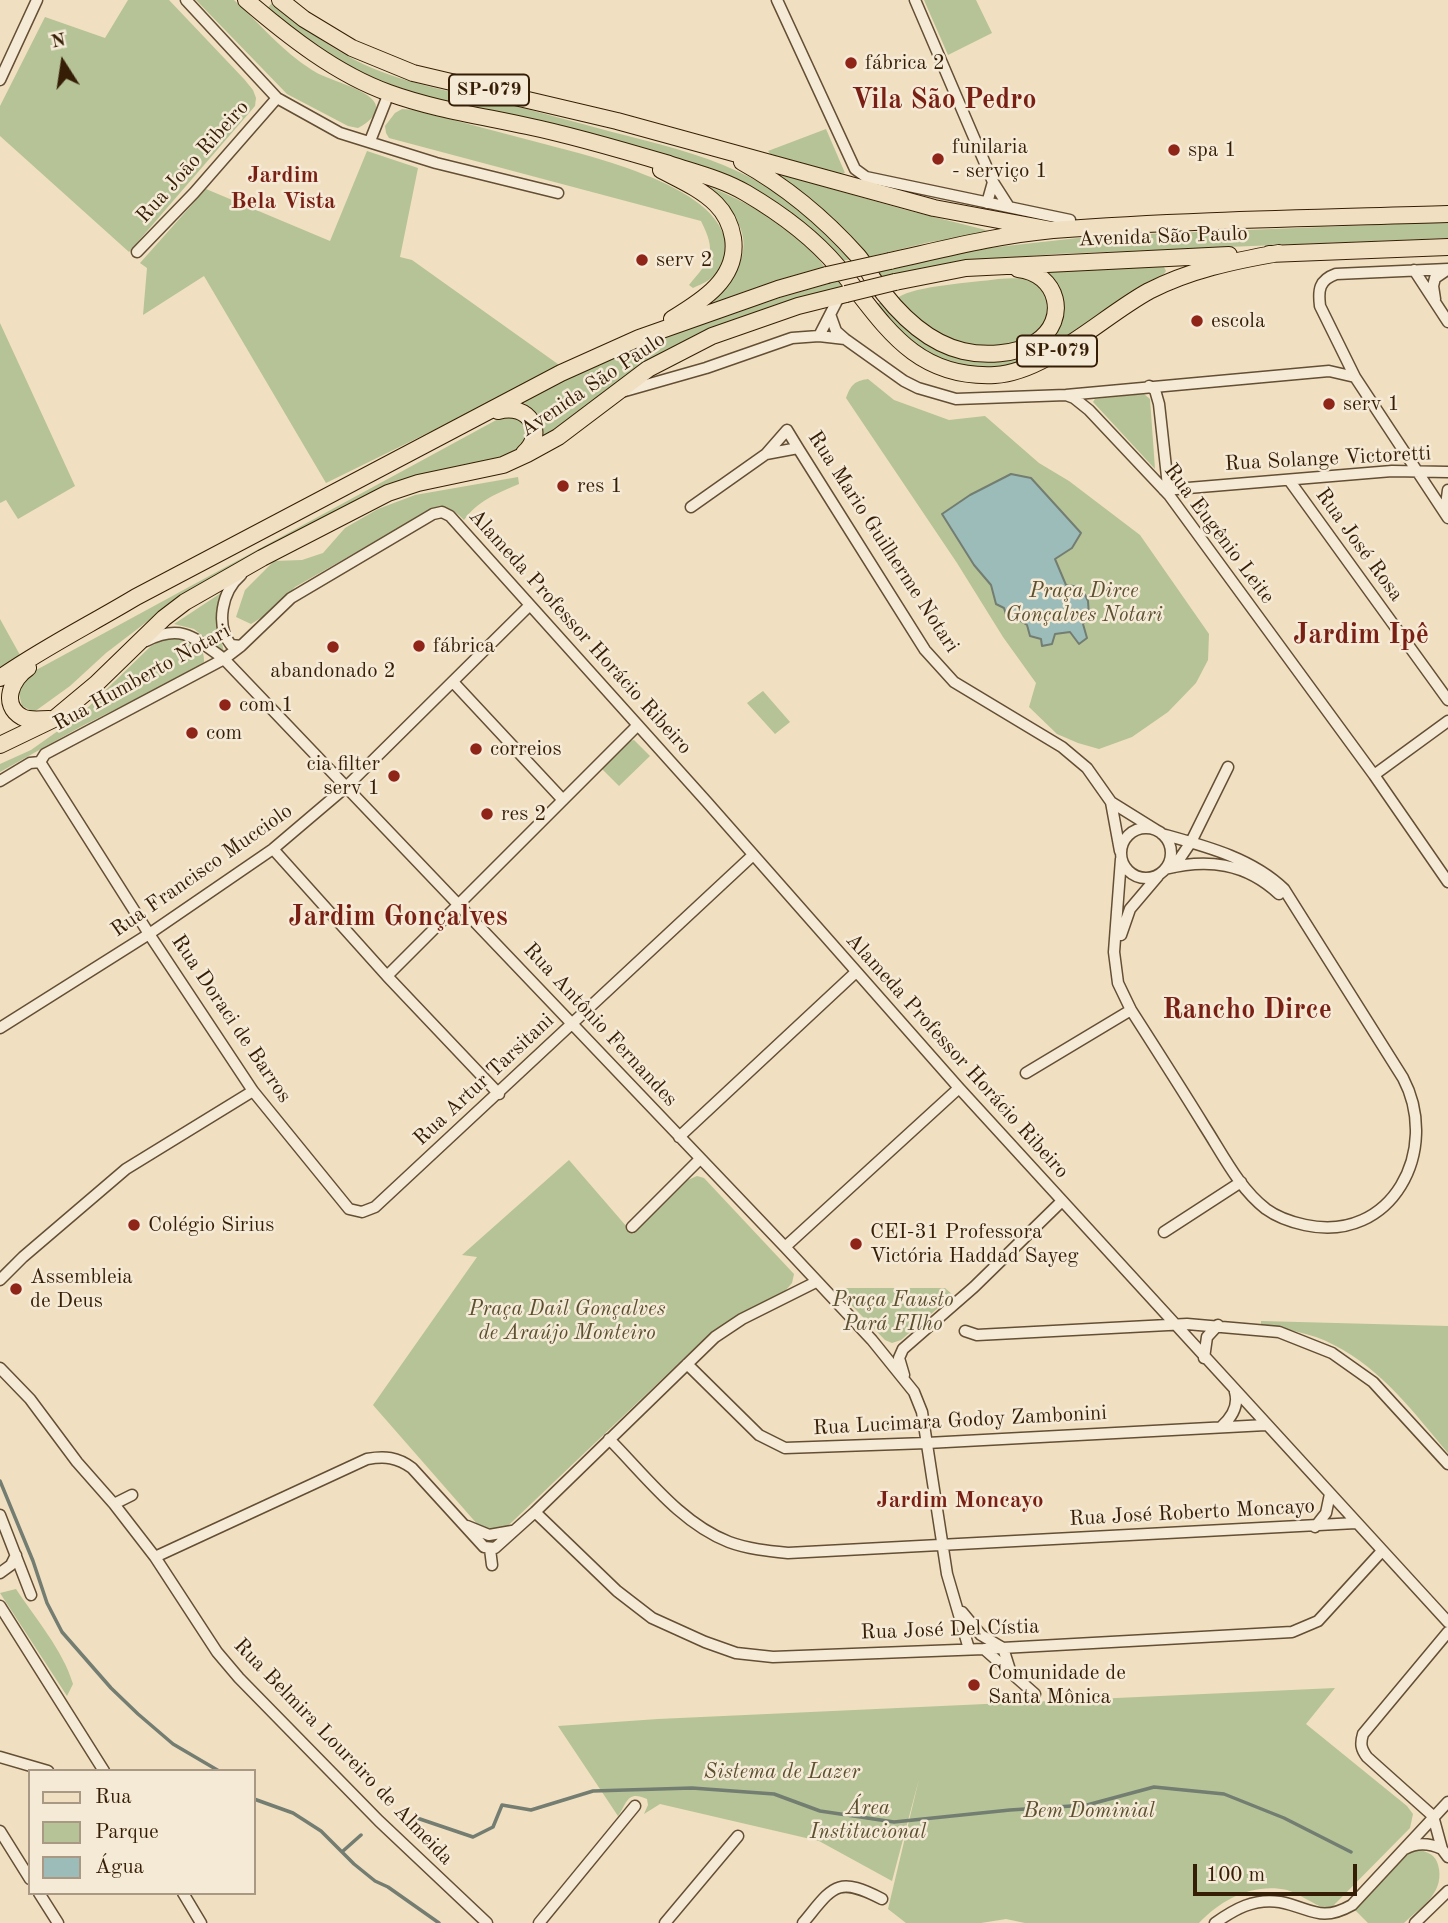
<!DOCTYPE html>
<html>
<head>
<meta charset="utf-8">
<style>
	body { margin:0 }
	#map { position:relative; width:1448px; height:1923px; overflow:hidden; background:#f0dfc0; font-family:"Old Standard TT",serif }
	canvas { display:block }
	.legend { position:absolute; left:28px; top:1769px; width:228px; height:126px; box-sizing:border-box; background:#f5ead6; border:2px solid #a99883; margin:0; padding:9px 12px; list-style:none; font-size:21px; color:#361e06 }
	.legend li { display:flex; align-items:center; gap:14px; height:35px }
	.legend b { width:35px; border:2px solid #a99883 }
	.north { position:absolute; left:28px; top:28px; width:70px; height:70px; -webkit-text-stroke:5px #f5ead6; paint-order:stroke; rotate:348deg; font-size:19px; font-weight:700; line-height:28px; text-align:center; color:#361e06 }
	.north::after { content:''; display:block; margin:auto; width:24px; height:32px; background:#361e06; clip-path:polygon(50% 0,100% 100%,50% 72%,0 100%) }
	.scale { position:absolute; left:1193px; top:1864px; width:164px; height:32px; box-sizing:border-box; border:4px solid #361e06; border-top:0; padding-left:9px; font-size:21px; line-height:24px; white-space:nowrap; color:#361e06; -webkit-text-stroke:5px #f5ead6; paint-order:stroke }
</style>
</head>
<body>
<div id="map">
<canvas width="1448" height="1923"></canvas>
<ul class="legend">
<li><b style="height:9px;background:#f0dfc0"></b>Rua</li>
<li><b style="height:19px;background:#b5c396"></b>Parque</li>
<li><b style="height:19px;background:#9bbcb8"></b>Água</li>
</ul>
<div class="north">N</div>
<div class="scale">100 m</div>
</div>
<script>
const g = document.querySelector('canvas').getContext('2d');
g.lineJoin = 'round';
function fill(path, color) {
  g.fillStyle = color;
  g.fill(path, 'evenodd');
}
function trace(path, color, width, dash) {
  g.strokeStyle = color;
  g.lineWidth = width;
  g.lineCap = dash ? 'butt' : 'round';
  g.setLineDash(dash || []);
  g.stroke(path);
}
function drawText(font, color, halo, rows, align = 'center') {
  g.font = font + ' "Old Standard TT",serif';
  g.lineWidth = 5;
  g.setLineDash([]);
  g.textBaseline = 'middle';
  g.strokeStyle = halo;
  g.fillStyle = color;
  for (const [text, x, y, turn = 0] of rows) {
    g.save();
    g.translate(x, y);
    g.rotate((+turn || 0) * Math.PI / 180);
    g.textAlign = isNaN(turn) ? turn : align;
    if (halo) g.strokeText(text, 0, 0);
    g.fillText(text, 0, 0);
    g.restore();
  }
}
fill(new Path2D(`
	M128,0H169L244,79L253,90L256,98L255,106L129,252L0,136V106L45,17L105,38Z
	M196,0H234C259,23 283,52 312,70C326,80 367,88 375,103C380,114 366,124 358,128L348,126L287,94Z
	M924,0H976L992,33L948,55Z
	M272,3C299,23 325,45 355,60C400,83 450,91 498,102C537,111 574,122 612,132C655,143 699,153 739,172C783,192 819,225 853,259L840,261L779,206L508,115L421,95L387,83L355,70L324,52L266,10Z
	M402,109L416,110C453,120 491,130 529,140C579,154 722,183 726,246C728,271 713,279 693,288L689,285C711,259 717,253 701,221L389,138L386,133L385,126L395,113Z
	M826,129L845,173L838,174L774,159L768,151Z
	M367,151L418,168L400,257L412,260L562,367L326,483L204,276L143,315L147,268L140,263L206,189L330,241Z
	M761,169L906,210L998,233L930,242L864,258Z
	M676,173C730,194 792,220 826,269L697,313C727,288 764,252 730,211C721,199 689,182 676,173Z
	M1448,222V238L1056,254C996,258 939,266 880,279L877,271L970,250L1096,236Z
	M1164,267L1166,271L1164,274L1117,303L1048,350L1014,365L982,369L956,365L924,352L871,305L883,302L978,359L1055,331L1044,270Z
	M998,279C1008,279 1020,277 1030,280C1052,287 1054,318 1039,334C1030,343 995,350 982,349C973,349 944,340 936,335C921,325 909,311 897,298C917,285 972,283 998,279Z
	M842,280L849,288L647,363L607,389L538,443C540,421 541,409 517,400C623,352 730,310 842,280Z
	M0,323L75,486L18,519L6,500L0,503Z
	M868,379L894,400L949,420L985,416L1039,463L1069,481L1140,535L1209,634L1208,660L1196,683L1168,712L1132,737L1099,749L1078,743L1057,734L1029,707L1036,683L1003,637L957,563L846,398C851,385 854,381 868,379Z
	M1144,394L1150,399L1155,469L1093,402L1095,399Z
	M515,417C529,424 530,434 523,448L488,463L454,470L170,604L106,653L70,686L34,712L22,706L18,690L27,675L500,418Z
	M518,477L519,484C496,494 479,500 464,520C452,507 444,506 427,512L295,587L272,611L251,624L236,617L245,590L274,561L302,560L323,553L345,528L378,509L415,495Z
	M221,593L219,627L224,653L194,629L174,624Z
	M0,619L20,655L0,669Z
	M183,638C195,644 205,647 204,662L194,670L82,726L0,772V764L31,750L79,716L151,646L165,639Z
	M763,691L790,722L775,734L747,703Z
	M634,740L650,756L619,786L602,769L630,741Z
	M569,1160L633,1234L688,1180L697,1176L704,1178L794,1274L792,1283L785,1291L730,1321L701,1342L492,1541L373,1405L477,1257L462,1255Z
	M835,1288H945L953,1295L901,1340L892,1343L885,1340Z
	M1261,1321L1448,1326V1453C1414,1413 1382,1369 1334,1345C1312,1333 1285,1329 1261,1324Z
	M16,1589C35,1618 63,1650 73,1684L67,1696L0,1593Z
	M1335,1688L1306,1724L1407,1806L1413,1814L1410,1828L1333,1906L1326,1909C1313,1904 1300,1894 1287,1890C1253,1883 1222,1899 1199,1923H1025L1006,1919L981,1923H906L888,1909L919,1779L892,1881L819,1841L660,1804L644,1814L648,1805L647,1799C627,1790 627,1803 618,1816L558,1726L658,1719Z
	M1421,1850C1432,1854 1437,1857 1439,1869C1443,1894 1421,1907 1404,1923H1368L1355,1910L1411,1851Z`), '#b5c396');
const water = new Path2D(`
	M1011,474L1031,478L1081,533L1072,548L1055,559L1066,585L1081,587L1088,601L1089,616L1083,624L1087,638L1079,644L1070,632L1055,634L1052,644L1042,646L1041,639L1030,636L1027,625L1019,620L1008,621L1004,608L996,604L991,585L974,565L942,514L970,495Z`);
fill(water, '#9bbcb8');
trace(water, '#737d71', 2);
trace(new Path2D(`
	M0,1481L33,1561L47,1603L62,1632L111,1688L138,1714L173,1744L219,1771
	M254,1799L293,1813L321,1831L354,1864L375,1881L388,1887L439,1923
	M414,1817L473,1837L493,1827L502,1805L531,1810L593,1791L692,1788L774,1794L820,1811L894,1822L1010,1810L1087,1805L1154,1787L1224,1794L1284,1818L1351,1852
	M343,1851L361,1835`), '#737d71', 3.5);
const street = new Path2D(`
	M186,0L277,98L340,133L436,163L558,193
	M777,0L855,169L866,177L1070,220
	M915,0L993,182
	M0,80L37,0
	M370,141L389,93
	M987,203L993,182L1009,207
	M137,252L194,193L277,98
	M1448,269L1336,274C1319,280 1318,290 1320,306L1355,377L1448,518
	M1414,270L1448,322
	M1435,299L1433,286L1435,278L1447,270
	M831,317L836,331L845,339L904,381L918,388L956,399L1066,395L1329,371L1355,377
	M819,336L840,295
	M1149,386L1155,390L1159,404L1169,495
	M625,391L706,368L792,338L819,336L845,339
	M1066,395L1074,398L1089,410L1169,495L1374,775L1448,882
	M798,448L766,454L787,430L798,448L925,650L954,682L1062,747L1087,768L1111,802L1156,830
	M1289,480L1448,700
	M1164,490L1392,471L1448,472
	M691,507L766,454
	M1445,513L1448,490
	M241,575C222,591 215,625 231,645L241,646
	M146,641C182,623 195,638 224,659L785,1247L872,1340L914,1392L922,1412L947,1574L969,1649
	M453,682L563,800
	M40,762L45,754L224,659L241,646L291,598L433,514L442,512L450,516L706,801L959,1088L1448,1622
	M40,762L151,937L253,1091L349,1209L362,1212L375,1207L752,856
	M1374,775L1448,721
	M0,781L30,763L40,762
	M1111,802L1120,851
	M1121 853a25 25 0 1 1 50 0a25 25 0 1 1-50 0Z
	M273,849L387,976L499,1094
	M1121,859L1114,952L1118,983L1131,1010C1156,1049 1181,1088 1205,1127C1223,1155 1239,1188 1266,1209C1277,1217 1291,1222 1305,1225C1392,1244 1441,1150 1403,1078L1284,889C1252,858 1205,846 1162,834
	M1174,867L1191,842L1228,767
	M1165,869C1208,858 1246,863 1279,894
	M1121,935L1130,909L1158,876
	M387,976L637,726
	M0,1028L149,934L273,849L346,787L529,606
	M1026,1073L1131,1010
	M679,1137L855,973
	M632,1227L700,1159
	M1164,1232L1241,1182
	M785,1247L959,1088
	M0,1280L23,1257L126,1169L253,1091
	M965,1331L977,1335L1187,1324L1279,1332L1332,1353L1373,1382L1448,1464
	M1204,1358L1207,1337L1218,1325
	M687,1364L759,1435L785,1448L927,1443L1266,1425
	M0,1368L30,1399L77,1462L114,1504L155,1557L217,1652L239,1678L379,1821L487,1923
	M904,1375L899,1358L903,1349L974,1287L1062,1201
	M1222,1426C1232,1417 1239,1406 1235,1392
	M609,1439C645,1475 680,1523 729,1542C748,1549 768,1551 788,1553L1356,1523
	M114,1504L132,1495
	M535,1512L617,1591L652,1618L705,1642L736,1653L773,1657L984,1649L1292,1632L1318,1621L1382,1551
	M0,1515L31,1595
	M467,1526L489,1535L512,1531
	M1315,1527L1326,1513L1330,1494
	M490,1549L492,1565
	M155,1557L367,1459C385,1456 397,1457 412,1468L484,1547L495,1548L535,1512L715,1337L742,1319L816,1282
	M0,1573L11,1565L16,1555
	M0,1606L104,1771
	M962,1612L981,1635L1003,1648L1010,1670
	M1448,1632L1363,1734C1360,1744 1361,1749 1367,1757L1433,1816L1442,1849L1448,1857
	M984,1649L1035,1694
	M0,1757L48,1771
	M0,1831L30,1879
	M1405,1849C1417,1842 1429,1843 1442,1849
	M39,1893L58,1923
	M183,1893L201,1923
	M539,1923L635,1806
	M665,1923L738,1836
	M803,1923C833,1887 836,1875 882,1899
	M1215,1923C1235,1909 1254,1898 1280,1902C1311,1908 1320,1923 1352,1905L1448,1802
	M1415,1923L1448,1891`);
const primary = new Path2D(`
	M246,0C288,36 336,74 389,93C433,109 481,116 527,126C575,136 622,150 669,164C696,173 722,179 746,193C780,213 812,236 838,267C883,322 912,379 995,375C1047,372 1103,316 1149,291C1190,270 1233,261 1279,253
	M280,0L304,19L352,48L413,73L617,121L934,208L1052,230
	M742,162C787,187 824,218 858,256C864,263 868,271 873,279C894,309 925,342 963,351C984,356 1016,355 1036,342C1070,320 1058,273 1018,269
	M661,170C680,180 701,189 716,204C726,214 731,226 733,238C739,278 702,301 672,319
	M1269,254L1448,247
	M890,261C944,249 998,235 1053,230C1184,220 1317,218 1448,214
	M895,282L966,268L1229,255
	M498,411C529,402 547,433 524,453
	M28,668C12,678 0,705 22,717C30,721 40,719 49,719
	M0,678C43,648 91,624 136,597L561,373L639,338L778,289L827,275
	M0,745L54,719L96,684L164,618L185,602L262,558L388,493L418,483L503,465L527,454L558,437L648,369L712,336L798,306L846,294`);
trace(street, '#644e34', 13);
trace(primary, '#361e06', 18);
trace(street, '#f5ead6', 10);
trace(primary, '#f0dfc0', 16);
const primaryBridge = new Path2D(`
	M827,275L890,261
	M846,294L895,282`);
trace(primaryBridge, '#361e06', 18, []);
trace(primaryBridge, '#f0dfc0', 16);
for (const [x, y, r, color] of [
	[851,63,7,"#8f2418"],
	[1174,150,7,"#8f2418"],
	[938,159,7,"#8f2418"],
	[642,260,7,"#8f2418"],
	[1197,321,7,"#8f2418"],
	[1329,404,7,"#8f2418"],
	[563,486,7,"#8f2418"],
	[419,646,7,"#8f2418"],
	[333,647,7,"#8f2418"],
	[225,705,7,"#8f2418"],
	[192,733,7,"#8f2418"],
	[476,749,7,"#8f2418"],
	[394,776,7,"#8f2418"],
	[487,814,7,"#8f2418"],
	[134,1225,7,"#8f2418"],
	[856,1244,7,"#8f2418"],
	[16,1289,7,"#8f2418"],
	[974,1685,7,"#8f2418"]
]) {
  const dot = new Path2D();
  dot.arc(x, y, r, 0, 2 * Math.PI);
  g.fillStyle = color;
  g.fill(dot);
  trace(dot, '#f5ead6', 2.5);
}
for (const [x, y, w] of [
	[489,90,80],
	[1057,351,80]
]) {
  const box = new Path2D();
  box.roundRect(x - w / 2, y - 15.5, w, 31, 5);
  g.fillStyle = '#f5ead6';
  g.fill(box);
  trace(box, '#361e06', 2);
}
drawText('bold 19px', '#361e06', null, [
	["SP-079",489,90],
	["SP-079",1057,351]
]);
drawText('21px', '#361e06', '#f5ead6', [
	["fábrica 2",865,63],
	["funilaria",952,147],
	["- serviço 1",952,171],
	["spa 1",1188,150],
	["serv 2",656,260],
	["escola",1211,321],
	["serv 1",1343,404],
	["res 1",577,486],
	["fábrica",433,646],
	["abandonado 2",333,671,"center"],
	["com 1",239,705],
	["com",206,733],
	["correios",490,749],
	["cia filter",380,764,"right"],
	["serv 1",380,788,"right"],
	["res 2",501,814],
	["Colégio Sirius",148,1225],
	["CEI-31 Professora",870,1232],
	["Victória Haddad Sayeg",870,1256],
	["Assembleia",30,1277],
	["de Deus",30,1301],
	["Comunidade de",988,1673],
	["Santa Mônica",988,1697]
], 'left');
drawText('21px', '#361e06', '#f5ead6', [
	["Rua Joāo Ribeiro",193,162,-48],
	["Avenida São Paulo",1163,237,-2],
	["Avenida São Paulo",593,385,-34],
	["Rua Solange Victoretti",1328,459,-3],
	["Rua Eugênio Leite",1219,534,53],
	["Rua Mario Guilherme Notari",883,542,57],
	["Rua José Rosa",1359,545,54],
	["Alameda Professor Horácio Ribeiro",580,632,48],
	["Rua Humberto Notari",142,678,-29],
	["Rua Francisco Mucciolo",202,871,-35],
	["Rua Doraci de Barros",231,1019,56],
	["Rua Antônio Fernandes",600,1025,47],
	["Alameda Professor Horácio Ribeiro",957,1056,48],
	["Rua Artur Tarsitani",484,1080,-43],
	["Rua Lucimara Godoy Zambonini",960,1421,-3],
	["Rua José Roberto Moncayo",1192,1513,-3],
	["Rua José Del Cístia",950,1630,-2],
	["Rua Belmira Loureiro de Almeida",343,1752,46]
]);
drawText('italic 21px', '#5c5031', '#f5ead6', [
	["Praça Dirce",1084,591],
	["Gonçalves Notari",1084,615],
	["Praça Fausto",893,1300],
	["Pará FIlho",893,1324],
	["Praça Dail Gonçalves",567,1309],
	["de Araújo Monteiro",567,1333],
	["Sistema de Lazer",782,1772],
	["Área",868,1808],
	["Institucional",868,1832],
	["Bem Dominial",1089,1811]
]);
drawText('bold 23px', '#7a1f14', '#f5ead6', [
	["Jardim",283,176],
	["Bela Vista",283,202],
	["Jardim Moncayo",960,1501]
]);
drawText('bold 28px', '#7a1f14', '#f5ead6', [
	["Vila São Pedro",944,101],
	["Jardim Ipê",1361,636],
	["Jardim Gonçalves",398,918],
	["Rancho Dirce",1247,1011]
]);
</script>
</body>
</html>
